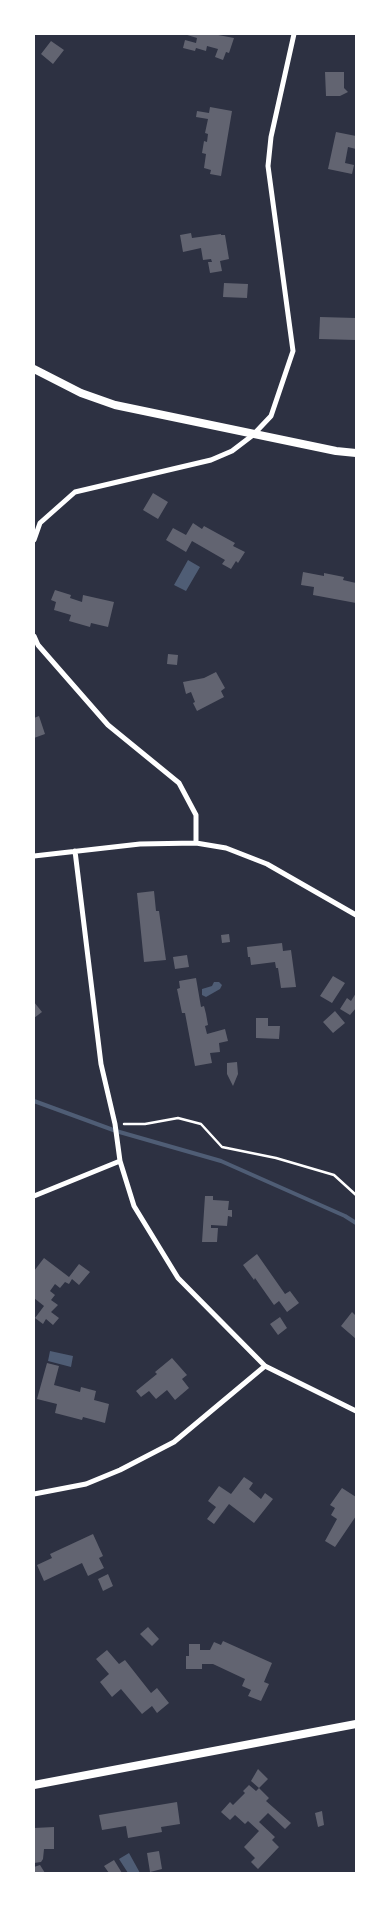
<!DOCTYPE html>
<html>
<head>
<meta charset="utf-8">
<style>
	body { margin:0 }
	#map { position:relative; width:390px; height:1907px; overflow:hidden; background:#2d3142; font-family:"IBM Plex Serif",serif }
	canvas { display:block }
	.frame { position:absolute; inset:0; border:35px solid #fff; pointer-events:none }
</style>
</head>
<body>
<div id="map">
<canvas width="390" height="1907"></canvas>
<div class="frame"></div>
</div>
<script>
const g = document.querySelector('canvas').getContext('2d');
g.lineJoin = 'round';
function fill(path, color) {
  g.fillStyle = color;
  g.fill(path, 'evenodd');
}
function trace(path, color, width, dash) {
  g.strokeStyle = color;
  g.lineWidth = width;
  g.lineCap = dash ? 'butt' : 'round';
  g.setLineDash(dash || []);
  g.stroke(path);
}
fill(new Path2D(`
	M188,560L200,567L186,591L174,585Z
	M214,982H219L222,985L220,989L206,997L202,995V989L212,986Z
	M50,1351L73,1356L71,1367L48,1361Z
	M129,1853L140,1873H128L119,1859Z`), '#4f5d75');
trace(new Path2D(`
	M34,1101L116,1131L221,1161L345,1216L356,1223`), '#4f5d75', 4);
fill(new Path2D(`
	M184,34H213L234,38L229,53L226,52L223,60L215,57L218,49L207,46L206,51L196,48L195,51L183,48L185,40L196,43L197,38Z
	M51,41L64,50L53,64L41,54Z
	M325,72H344V88L348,92L340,96H326Z
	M210,107L232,111L221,176L210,174L211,170L204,168L206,154L202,153L204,141L207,142L208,134L205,133L208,119L196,117L197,111L209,113Z
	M336,132L356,136V149L348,147L345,163L354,165L352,174L328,169Z
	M191,233L192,238L221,234V235H225L229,259L220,261L222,271L210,273L208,262H212L211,259L203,260L201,248L183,252L180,235Z
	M224,283L248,284L247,298L223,297Z
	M320,317L356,318V340L319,339Z
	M153,493L168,502L158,519L143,510Z
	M193,523L202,529L204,526L235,543L233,546L245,552L238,563L236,561L231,569L222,564L225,560L192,541L186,552L166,540L173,528L186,535Z
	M303,572L324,576V573L344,577L343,580L356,583V603L313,595L314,587L301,585Z
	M55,590L71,595L70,598L82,602L83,595L114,602L108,627L91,623L90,627L69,621L71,615L54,610L56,602L51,600Z
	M168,654L178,655L177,665L167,664Z
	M216,672L225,688L221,691L224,697L197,711L193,703L195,702L191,692L186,694L183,682L204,678Z
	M39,716L45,734L34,738V718Z
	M154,891L156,911H159L166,960L144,962L137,893Z
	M229,934L230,942L222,943L221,935Z
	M282,943L283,951L291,950L296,987L281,988L278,968H276L275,962L251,965L250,957H248L247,947Z
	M187,955L189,967L175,969L173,957Z
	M333,976L345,983L332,1003L320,996Z
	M196,978L201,1007L204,1006L206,1014L208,1025L205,1026L207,1034L225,1029L228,1041L219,1043L220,1052L210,1053L212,1063L195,1066L185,1013H182L177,989L180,988L179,981Z
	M356,993V1008L350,1015L340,1009L347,998L351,1001Z
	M34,1002L42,1012L34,1018Z
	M335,1011L345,1023L333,1033L323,1022Z
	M256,1018H268V1026H280L279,1039L256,1038Z
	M237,1062L238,1074L233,1086L227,1074V1063Z
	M205,1196H213V1200L229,1201L228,1210H232V1217L228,1216L227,1226L211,1225V1228H218L217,1242H202Z
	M257,1254L285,1294L290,1291L299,1303L287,1312L279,1301L274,1305L255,1278L254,1280L243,1265Z
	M44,1258L69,1277L79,1264L90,1272L79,1285L72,1279L69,1284L65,1282L60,1288L55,1284L50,1291L55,1295L51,1300L58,1305L51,1312L59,1318L53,1325L46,1319L43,1324L35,1318L44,1306L34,1298V1271Z
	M352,1312L356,1316V1339L341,1326Z
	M280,1317L287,1328L278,1335L270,1324Z
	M172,1358L187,1375L182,1379L189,1388L175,1400L167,1390L156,1399L149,1391L141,1397L136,1391L157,1374L155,1372Z
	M47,1363L59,1366L54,1385L80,1392L81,1387L96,1391L94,1400L109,1404L105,1423L83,1417L82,1420L55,1413L57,1404L37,1399Z
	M244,1477L253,1483L249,1489L261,1499L265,1493L273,1499L254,1523L229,1504L214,1524L207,1519L216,1507L208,1501L219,1486L231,1494Z
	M342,1488L356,1497V1516L335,1547L325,1541L337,1519L331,1515L335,1508L330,1505Z
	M93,1534L103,1556L99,1558L104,1568L88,1576L82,1563L44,1581L37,1565L52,1558L50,1554Z
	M108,1574L113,1586L103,1591L98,1579Z
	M148,1627L159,1639L152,1646L140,1634Z
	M223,1641L272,1663L264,1682L269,1684L261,1701L248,1696L251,1690L242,1686L245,1679L213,1664H202V1669H186V1656H189V1644H200V1650H210L214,1642L221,1645Z
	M107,1650L119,1664L125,1660L151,1693L157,1688L169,1703L157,1713L152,1706L142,1714L121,1689L112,1697L100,1682L109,1674L96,1659Z
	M258,1769L268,1779L259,1788L251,1781Z
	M249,1785L256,1791L259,1788L269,1798L266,1801L291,1823L285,1829L268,1813L259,1822L275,1837L272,1840L279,1847L258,1869L251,1862L255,1858L244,1847L259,1831L248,1821L245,1824L235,1815L230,1820L221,1812L230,1802L233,1805L245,1793L243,1791Z
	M177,1802L180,1824L161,1827L162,1832L128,1838L126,1826L102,1830L99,1815Z
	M322,1811L324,1825L318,1827L315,1813Z
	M54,1827V1849H44L43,1859L41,1862L34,1863V1828Z
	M159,1851L162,1869L150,1872L147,1853Z
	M114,1860L122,1873H109L104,1866Z
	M40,1865L45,1873H34V1867Z`), '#626471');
trace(new Path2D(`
	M124,1124H145L178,1118L201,1124L222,1147L276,1158L334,1175L356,1195`), '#fff', 2.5);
trace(new Path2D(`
	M34,540L40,523L75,492L211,460L232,451L253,435L271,416L293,351L268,166L271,137L294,34
	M34,636L38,645L108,725L179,783L196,815V843
	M75,851L101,1064L115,1124L120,1161L134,1206L178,1278L265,1366L356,1411
	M34,856L140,844L196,843L226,848L267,864L356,915
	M34,1196L120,1161
	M34,1494L86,1484L120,1470L174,1442L265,1366`), '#fff', 5);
trace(new Path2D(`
	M34,369L81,393L115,405L336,451L356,453
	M34,1785L356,1724`), '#fff', 8);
</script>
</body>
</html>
